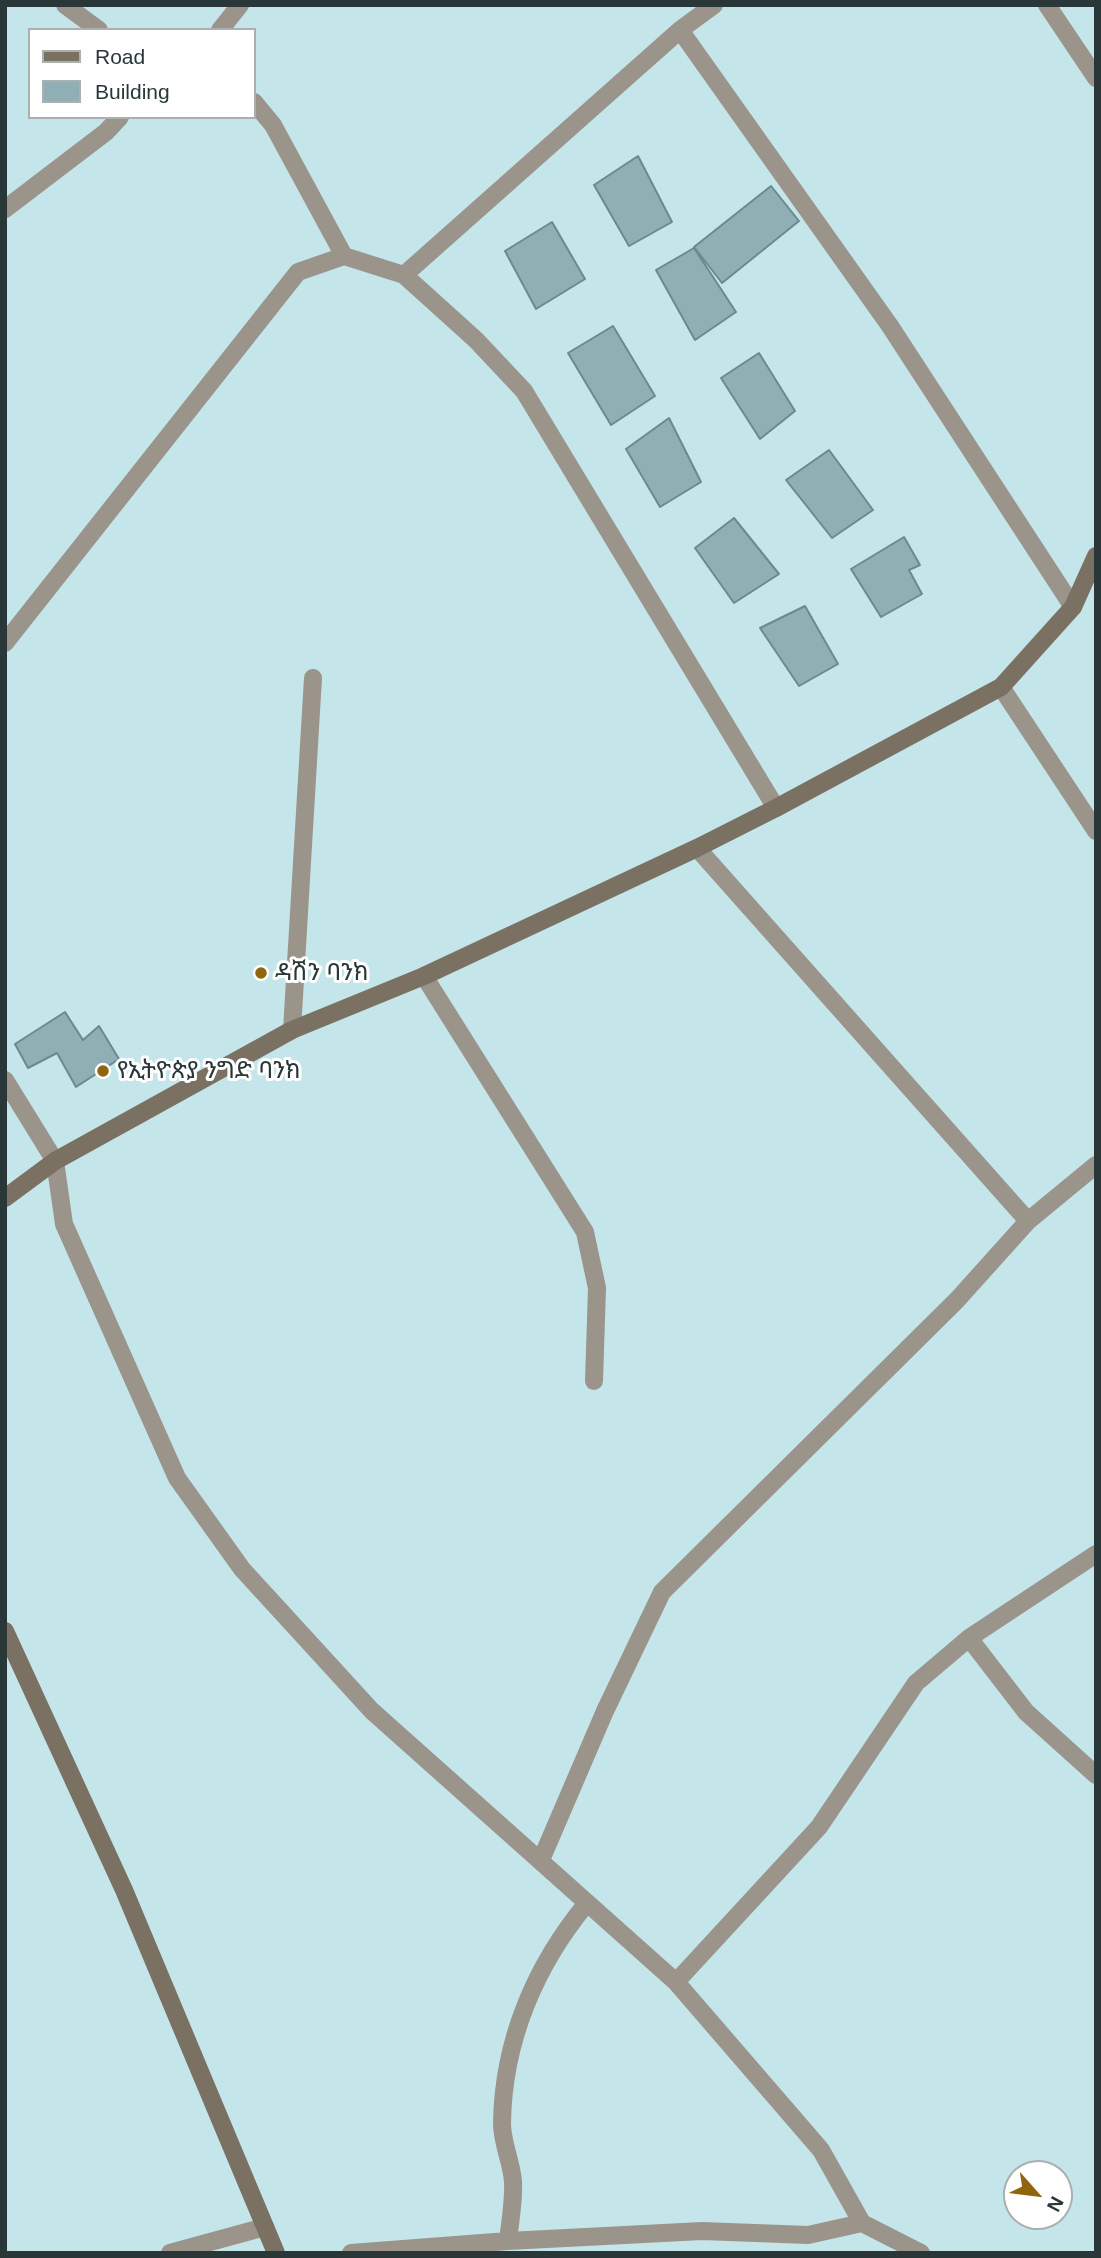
<!DOCTYPE html>
<html>
<head>
<meta charset="utf-8">
<style>
	body { margin:0 }
	#map { position:relative; width:1101px; height:2258px; overflow:hidden; background:#c4e5ea; font-family:Arial,sans-serif }
	canvas { display:block }
	.frame { position:absolute; inset:0; border:7px solid #2a3739; pointer-events:none }
	.legend { position:absolute; left:28px; top:28px; width:228px; height:91px; box-sizing:border-box; background:#fff; border:2px solid #aaafb0; margin:0; padding:9px 12px; list-style:none; font-size:21px; color:#2a3739 }
	.legend li { display:flex; align-items:center; gap:14px; height:35px }
	.legend b { width:35px; border:2px solid #aaafb0 }
	.north { position:absolute; left:1003px; top:2160px; width:70px; height:70px; box-sizing:border-box; background:#fff; border:2px solid #aaafb0; border-radius:50%; rotate:118deg; font-size:19px; font-weight:700; line-height:28px; text-align:center; color:#2a3739 }
	.north::after { content:''; display:block; margin:auto; width:24px; height:32px; background:#90650d; clip-path:polygon(50% 0,100% 100%,50% 72%,0 100%) }
</style>
</head>
<body>
<div id="map">
<canvas width="1101" height="2258"></canvas>
<div class="frame"></div>
<ul class="legend">
<li><b style="height:9px;background:#7a7163"></b>Road</li>
<li><b style="height:19px;background:#8fafb4"></b>Building</li>
</ul>
<div class="north">N</div>
</div>
<script>
const g = document.querySelector('canvas').getContext('2d');
g.lineJoin = 'round';
function fill(path, color) {
  g.fillStyle = color;
  g.fill(path, 'evenodd');
}
function trace(path, color, width, dash) {
  g.strokeStyle = color;
  g.lineWidth = width;
  g.lineCap = dash ? 'butt' : 'round';
  g.setLineDash(dash || []);
  g.stroke(path);
}
function drawText(font, color, halo, rows, align = 'center') {
  g.font = font + ' Arial,"Noto Sans Ethiopic",sans-serif';
  g.lineWidth = 6;
  g.setLineDash([]);
  g.textBaseline = 'middle';
  g.strokeStyle = halo;
  g.fillStyle = color;
  for (const [text, x, y, turn = 0] of rows) {
    g.save();
    g.translate(x, y);
    g.rotate((+turn || 0) * Math.PI / 180);
    g.textAlign = isNaN(turn) ? turn : align;
    if (halo) g.strokeText(text, 0, 0);
    g.fillText(text, 0, 0);
    g.restore();
  }
}
const building = new Path2D(`
	M638,156L672,222L629,246L594,185Z
	M771,186L799,221L722,283L694,247Z
	M552,222L585,279L536,309L505,251Z
	M694,248L736,312L695,340L656,270Z
	M613,326L655,396L611,425L568,353Z
	M759,353L795,411L760,439L721,378Z
	M669,418L701,482L660,507L626,449Z
	M829,450L873,510L832,538L786,480Z
	M734,518L779,574L734,603L695,548Z
	M904,537L920,565L909,570L922,594L881,617L851,569Z
	M805,606L838,664L799,686L760,628Z
	M65,1012L83,1040L99,1026L119,1059L76,1087L57,1053L28,1068L15,1044Z`);
fill(building, '#8fafb4');
trace(building, '#6b8a8e', 2);
trace(new Path2D(`
	M65,5L99,30
	M1047,5L1096,78
	M220,30L240,5
	M680,30L890,326L1073,607
	M254,102L273,125L344,256
	M5,209L106,132L120,117
	M404,275L680,30L714,5
	M5,643L298,272L344,256L404,275L476,340L524,391L776,808
	M1001,687L1096,831
	M697,848L1028,1221
	M424,976L585,1232L597,1288L594,1381
	M292,1030L313,678
	M5,1080L55,1161L64,1224L177,1478L242,1569L372,1711L676,1982L821,2150L862,2223L921,2253
	M969,1638L1026,1712L1096,1775
	M541,1860L605,1711L662,1592L957,1300L1028,1221L1096,1165
	M676,1982L819,1827L916,1683L969,1638L1096,1554
	M508,2241C510,2222 514,2201 513,2182C512,2163 502,2143 502,2124C503,2041 535,1966 587,1903
	M170,2253L265,2227
	M351,2253L508,2241L702,2231L808,2235L862,2223`), '#9b948b', 18);
trace(new Path2D(`
	M5,1198L55,1161L292,1030L424,976L697,848L776,808L1001,687L1073,607L1096,556
	M5,1631L124,1890L276,2253`), '#7a7163', 18);
for (const [x, y, r, color] of [
	[261,973,7,"#90650d"],
	[103,1071,7,"#90650d"]
]) {
  const dot = new Path2D();
  dot.arc(x, y, r, 0, 2 * Math.PI);
  g.fillStyle = color;
  g.fill(dot);
  trace(dot, '#fff', 2.5);
}
drawText('24px', '#2a3739', '#fff', [
	["ዳሽን ባንክ",275,973],
	["የኢትዮጵያ ንግድ ባንክ",117,1071]
], 'left');
</script>
</body>
</html>
